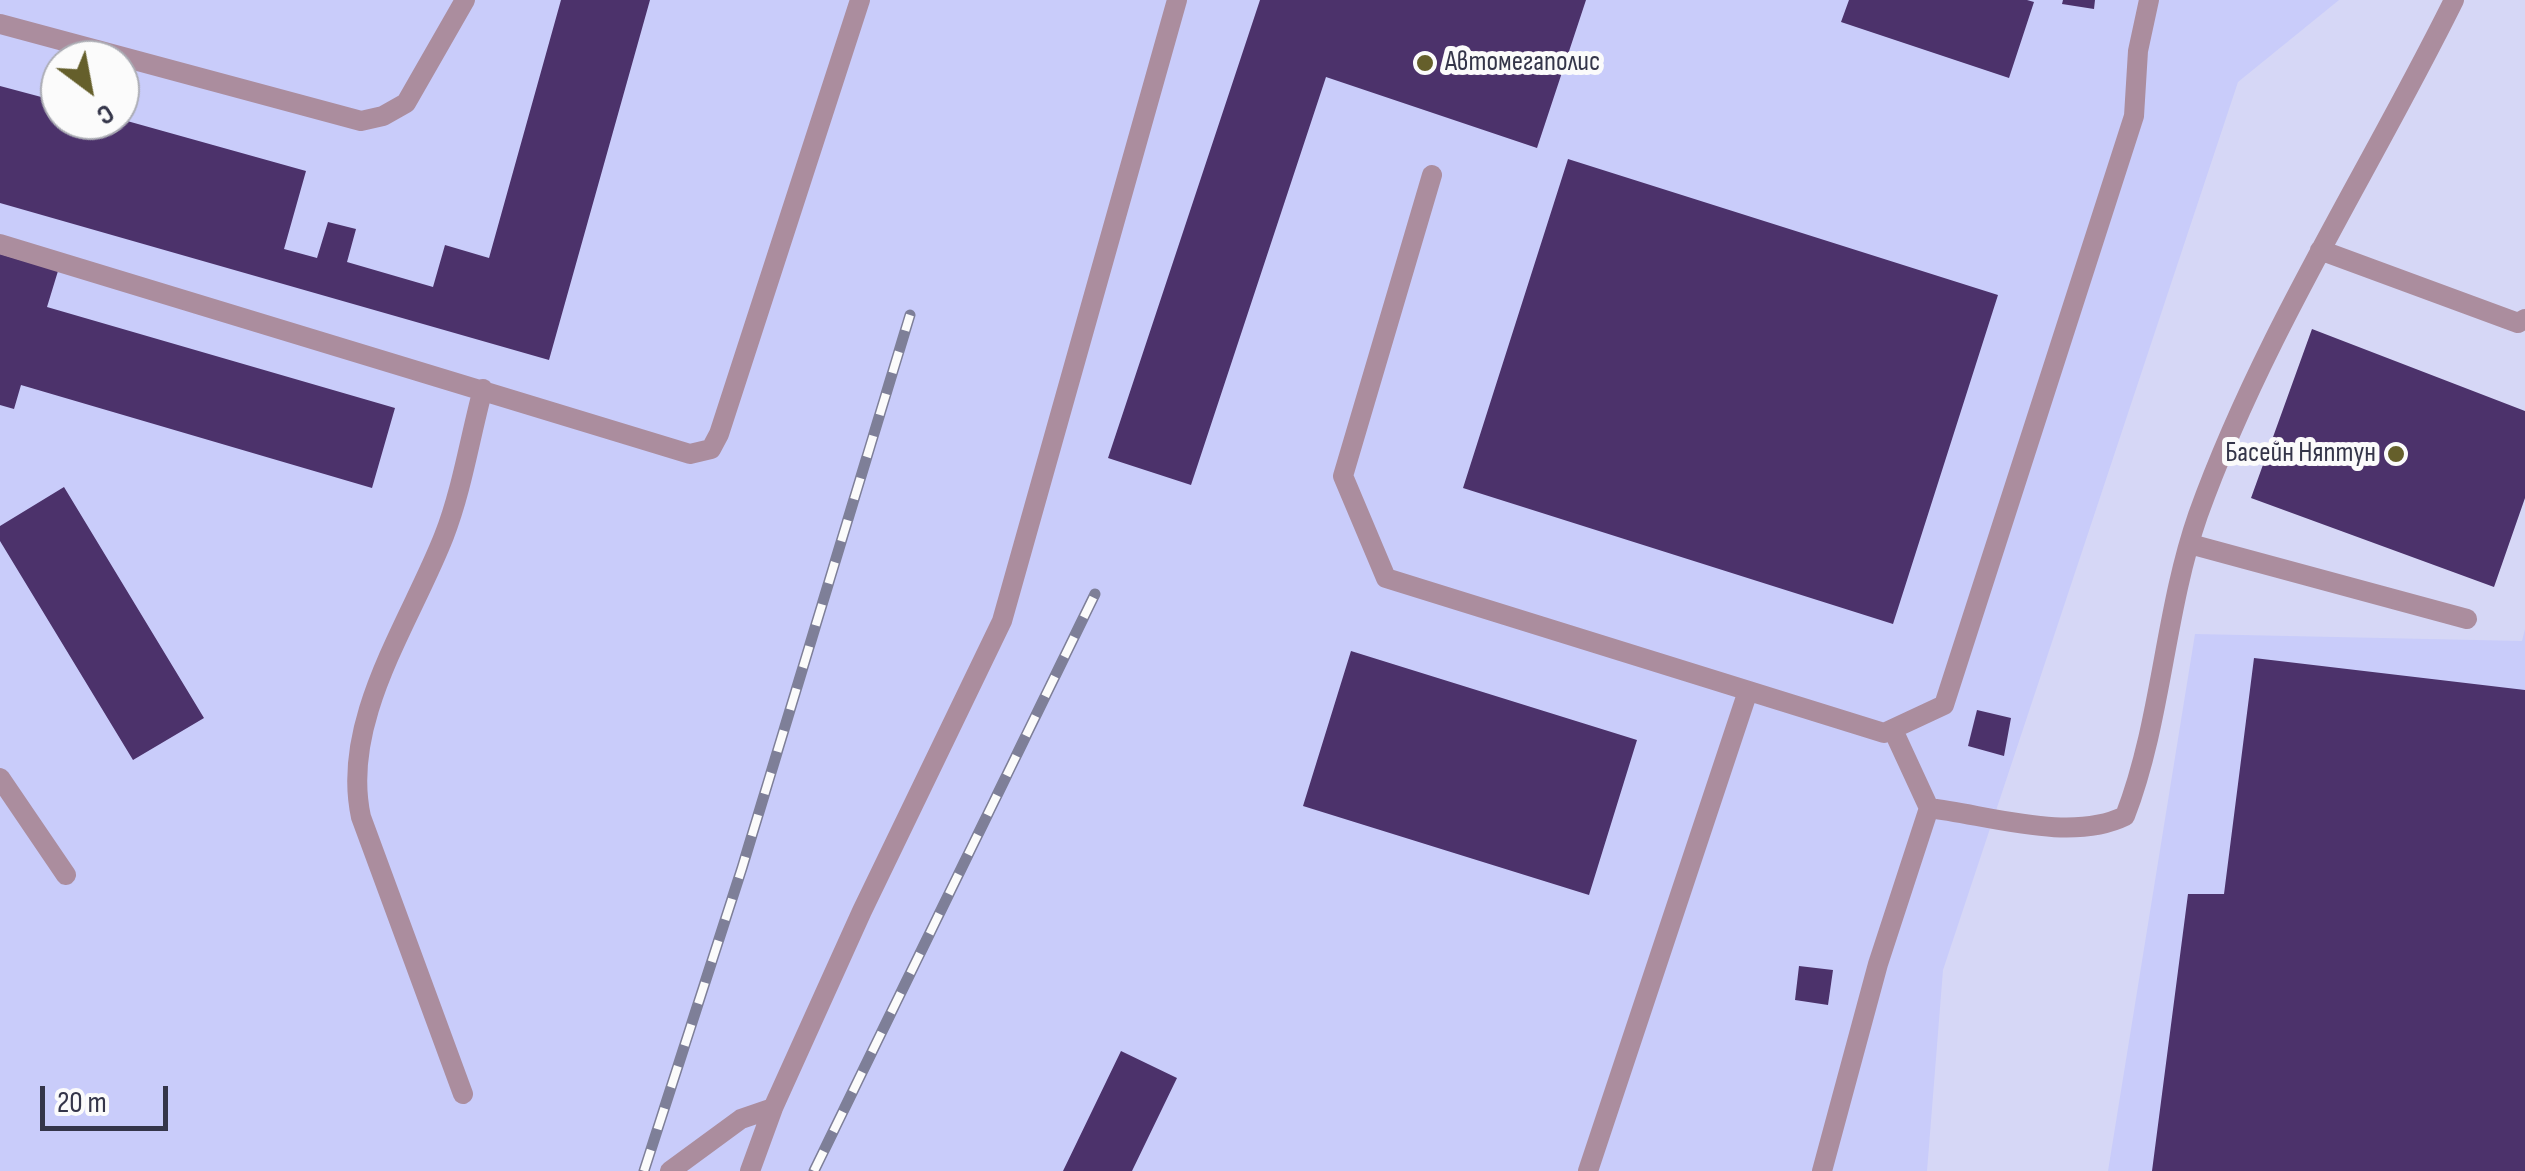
<!DOCTYPE html>
<html>
<head>
<meta charset="utf-8">
<style>
	body { margin:0 }
	#map { position:relative; width:2525px; height:1171px; overflow:hidden; background:#d6d7f6; font-family:"Sofia Sans Condensed",sans-serif }
	canvas { display:block }
	.north { position:absolute; left:40px; top:40px; width:100px; height:100px; box-sizing:border-box; background:#fbfbfb; border:2px solid #abacb4; border-radius:50%; rotate:148deg; font-size:28px; font-weight:700; line-height:40px; text-align:center; color:#343549 }
	.north::after { content:''; display:block; margin:auto; width:35px; height:45px; background:#655f2b; clip-path:polygon(50% 0,100% 100%,50% 72%,0 100%) }
	.scale { position:absolute; left:40px; top:1086px; width:128px; height:45px; box-sizing:border-box; border:5px solid #343549; border-top:0; padding-left:12px; font-size:30px; line-height:35px; white-space:nowrap; color:#343549; -webkit-text-stroke:8px #fbfbfb; paint-order:stroke }
</style>
</head>
<body>
<div id="map">
<canvas width="2525" height="1171"></canvas>
<div class="north">С</div>
<div class="scale">20 m</div>
</div>
<script>
const g = document.querySelector('canvas').getContext('2d');
g.lineJoin = 'round';
function fill(path, color) {
  g.fillStyle = color;
  g.fill(path, 'evenodd');
}
function trace(path, color, width, dash) {
  g.strokeStyle = color;
  g.lineWidth = width;
  g.lineCap = dash ? 'butt' : 'round';
  g.setLineDash(dash || []);
  g.stroke(path);
}
function drawText(font, color, halo, rows, align = 'center') {
  g.font = font + ' "Sofia Sans Condensed",sans-serif';
  g.lineWidth = 10;
  g.setLineDash([]);
  g.textBaseline = 'middle';
  g.strokeStyle = halo;
  g.fillStyle = color;
  for (const [text, x, y, turn = 0] of rows) {
    g.save();
    g.translate(x, y);
    g.rotate((+turn || 0) * Math.PI / 180);
    g.textAlign = isNaN(turn) ? turn : align;
    if (halo) g.strokeText(text, 0, 0);
    g.fillText(text, 0, 0);
    g.restore();
  }
}
fill(new Path2D(`
	M0,0H2339L2238,82L1943,970L1927,1171H0ZM60,60H120V120H60Z
	M2525,629V1171H2108L2195,634L2522,641Z`), '#c9ccfa');
fill(new Path2D(`
	M561,0H650L549,360L0,203V86L60,102V120L120,119L306,171L284,249L317,258L328,222L356,229L347,262L433,287L445,245L489,258Z
	M1260,0H1586L1537,148L1326,77L1191,485L1108,458Z
	M1849,0H2027L2034,2L2009,78L1841,22Z
	M2063,0H2095L2094,9L2062,4Z
	M1568,159L1998,295L1893,624L1463,488Z
	M0,254L58,271L47,307L395,408L372,488L21,385L14,409L0,405Z
	M2312,329L2525,411V498L2494,587L2251,498Z
	M64,487L204,718L133,760L0,541V526Z
	M1351,651L1637,740L1589,895L1303,806Z
	M2254,658L2525,690V1171H2152L2188,894H2224Z
	M1977,710L2011,718L2004,756L1968,746Z
	M1799,966L1833,970L1828,1005L1795,1000Z
	M1121,1051L1177,1078L1132,1171H1063Z`), '#4c326b');
trace(new Path2D(`
	M0,24L361,121L383,116L406,103L465,0
	M1432,175L1343,476L1386,578L1884,733L1944,705L2134,116L2138,51L2149,0
	M0,244L690,454L711,449L719,434L860,0
	M2320,250L2518,323L2525,319
	M2190,544L2467,619
	M1893,730L1929,808
	M0,778L66,875
	M463,1094L361,817C340,721 410,623 444,536C462,490 470,437 483,389
	M670,1171L741,1119L773,1108
	M750,1171L773,1108L862,911L1002,621L1177,0
	M1588,1171L1748,691
	M1822,1171L1878,964L1929,808C1988,815 2070,843 2125,816C2162,720 2164,613 2198,515C2263,334 2369,172 2454,0`), '#ab8d9e', 20);
const rail = new Path2D(`
	M644,1171L742,868L910,315
	M814,1171L1095,594`);
trace(rail, '#7e7f98', 11);
trace(rail, '#fbfbfb', 8, [22]);
for (const [x, y, r, color] of [
	[1425,63,10,"#655f2b"],
	[2396,454,10,"#655f2b"]
]) {
  const dot = new Path2D();
  dot.arc(x, y, r, 0, 2 * Math.PI);
  g.fillStyle = color;
  g.fill(dot);
  trace(dot, '#fbfbfb', 4);
}
drawText('28px', '#343549', '#fbfbfb', [
	["Автомегаполис",1445,63],
	["Басейн Няптун",2376,454,"right"]
], 'left');
</script>
</body>
</html>
